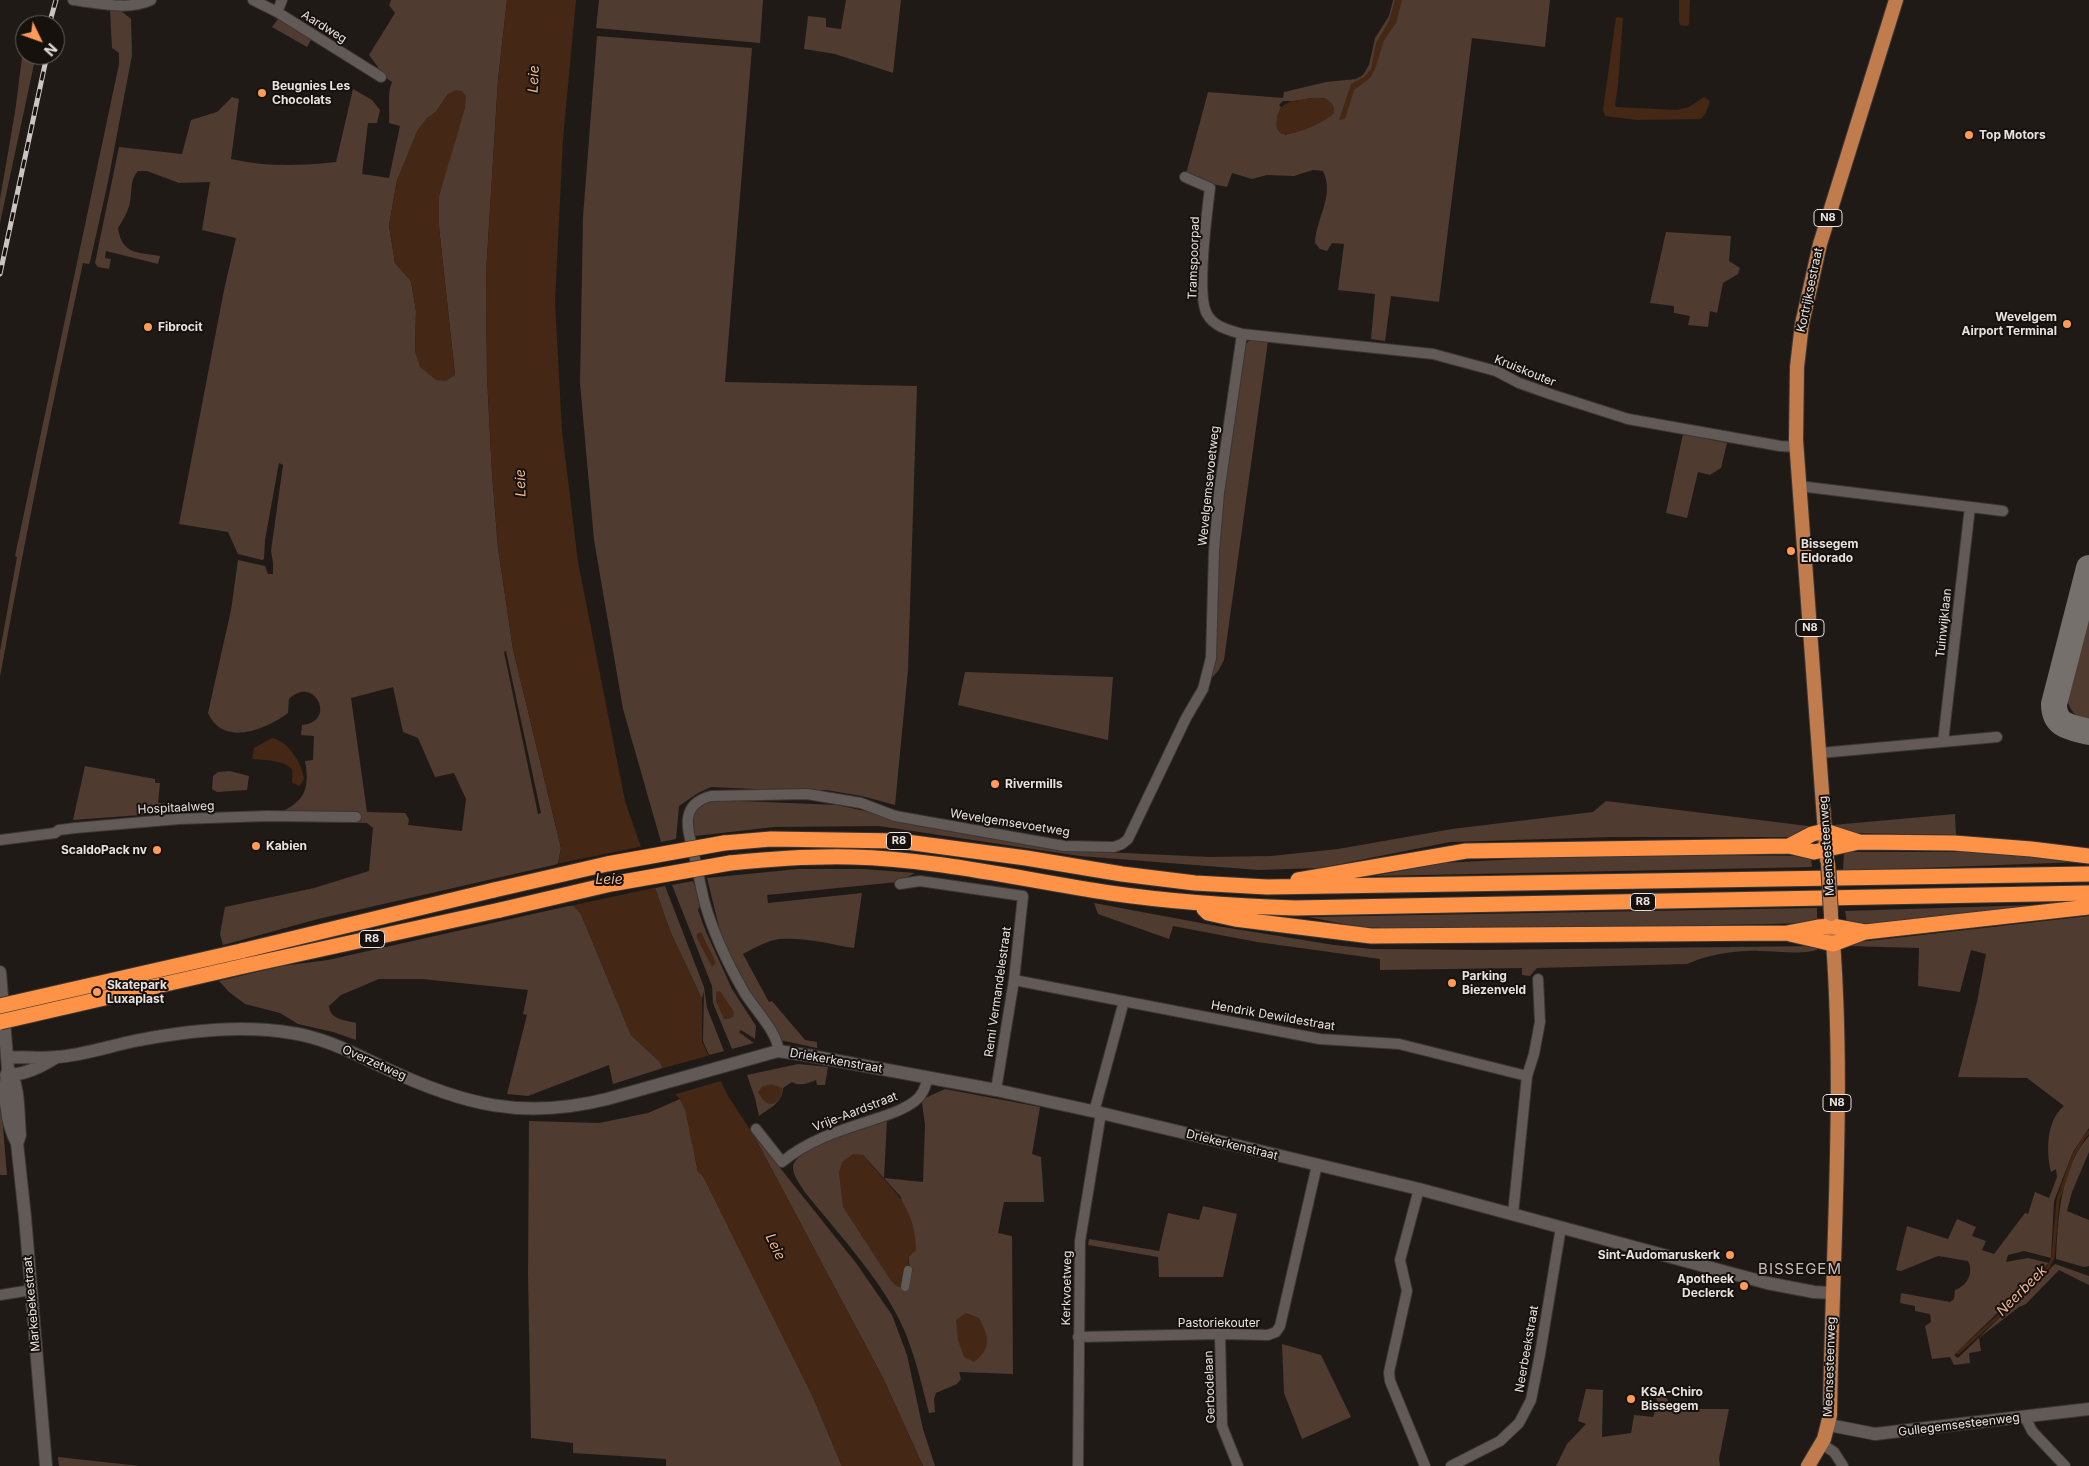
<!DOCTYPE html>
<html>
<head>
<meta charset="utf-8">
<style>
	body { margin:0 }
	#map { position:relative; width:2089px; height:1466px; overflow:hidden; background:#201a17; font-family:Inter,sans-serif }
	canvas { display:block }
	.north { position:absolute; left:15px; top:15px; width:50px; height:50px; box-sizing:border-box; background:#17110e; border:1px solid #6a6562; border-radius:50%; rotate:132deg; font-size:14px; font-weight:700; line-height:20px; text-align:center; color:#e7e2e0 }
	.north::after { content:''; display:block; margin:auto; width:18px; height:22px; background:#fe9b58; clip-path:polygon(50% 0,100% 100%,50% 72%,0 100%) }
</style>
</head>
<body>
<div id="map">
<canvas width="2089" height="1466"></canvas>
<div class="north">N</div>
</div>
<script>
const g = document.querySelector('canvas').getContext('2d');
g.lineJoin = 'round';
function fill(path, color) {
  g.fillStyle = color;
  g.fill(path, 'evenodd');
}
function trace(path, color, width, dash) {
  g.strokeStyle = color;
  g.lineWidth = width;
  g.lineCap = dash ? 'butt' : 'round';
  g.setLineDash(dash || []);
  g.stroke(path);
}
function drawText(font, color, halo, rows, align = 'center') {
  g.font = font + ' Inter,sans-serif';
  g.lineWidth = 4;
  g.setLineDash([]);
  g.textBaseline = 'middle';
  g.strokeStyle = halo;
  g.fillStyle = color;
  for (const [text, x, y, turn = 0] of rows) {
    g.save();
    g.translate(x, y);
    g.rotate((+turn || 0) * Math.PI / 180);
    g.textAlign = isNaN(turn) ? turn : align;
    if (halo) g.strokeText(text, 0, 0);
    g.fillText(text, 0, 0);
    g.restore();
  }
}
fill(new Path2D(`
	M391,0H507L498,80L486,274L487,376L492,473L498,548L513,649L561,848L558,864L318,919L223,945L220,934L225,907L314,888L369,871L373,828L367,823L195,820L279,813C305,801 310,789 305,761L313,760L314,736L301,735L302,725C338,722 314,674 289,699L288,713C265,730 223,747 208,713L231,610L238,560L265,566L268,574H273V563L271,551L283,465L279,463L265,540L264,559L262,560L238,554L228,532L179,524L224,290L236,238L202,230L210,182L179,183L147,171H138C130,179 132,191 130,202C128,212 123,220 118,228C122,255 138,252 160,256L158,264L106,251L105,258L111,259L109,269L98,267L95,263L119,147L182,154L191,120L217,112L232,97L239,99L231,159C266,167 300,166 336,162L353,89L372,100L380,110L377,123H368L362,174L389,178L400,126L389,123C390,111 387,92 392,82L376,71L378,67L369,55L395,13L389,5ZM448,94L447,165L439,196V227L455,375L415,351L416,311L411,281L395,263L389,226L397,180L426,119L436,112ZM506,651L541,813L538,814L504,652ZM393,687L403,732L418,738L435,777L454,773L466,799L462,831L408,825L409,819L405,813L367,812L351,698Z
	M599,0H763L760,43L596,28Z
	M846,0H901L893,73L835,54L804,49L808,16L826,18V27L841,29Z
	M1393,0H1550L1545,47L1472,38L1439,302L1391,296L1385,341L1371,339L1375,294L1338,290L1344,244L1332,243L1327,251L1320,249L1315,243C1316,218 1335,196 1323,171L1313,170L1294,176L1267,175L1252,179L1232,173L1227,187L1212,184L1186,174L1208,92L1283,98L1284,92L1326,82L1356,79L1363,75L1369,65L1375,38L1389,16ZM1312,98H1325L1326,119L1307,128L1285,135L1277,118L1281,107L1279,105L1283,101H1293Z
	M120,10L131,19L132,55L108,182L90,262L89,264L83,263C53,400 25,538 0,677V651L17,557L15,556L119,64V53L112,48L110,11Z
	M278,19L312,38L307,47L272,27Z
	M25,34V55H36L0,223V199L15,112Z
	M597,36L752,48L725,382L917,386L908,670L895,805L862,796L826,790L797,791L711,787L698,793L679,806L676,839L661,842L623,709L594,540L580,383L583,217Z
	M1666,232L1731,236L1729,261L1740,268L1738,274L1723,283L1717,313L1710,311L1708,327L1688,325L1690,316L1674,313V306L1650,303Z
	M1261,340L1268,341L1224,660L1218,671L1210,680L1219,527L1245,345L1249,341Z
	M1683,434L1727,443L1721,468L1710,475L1698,472L1687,518L1666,513Z
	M2089,601V722C2075,719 2068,708 2066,694Z
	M965,672L1113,677L1108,740L958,705Z
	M85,766L155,779V783H160L158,803L168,804L167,813L73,820Z
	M230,771L249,776L247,790L217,792L212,789L213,776L218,772Z
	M718,800L837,805L865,811L923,826L1082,851L1210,857L1271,856L1338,849L1452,829L1593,812L1606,801L1808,826V830L1791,837H1612L1450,842L1320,868L1258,870L1080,856L879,826L774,827L695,836C692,812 692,806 718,800Z
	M1955,814L1956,835L1843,833L1833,825Z
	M1844,852H1982L2079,862L1843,871Z
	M1614,854L1811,856L1812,867L1374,876L1442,863Z
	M798,869H863L915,873L898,882L767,895L768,903L862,893L854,948C830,944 804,937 779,939C767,941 754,948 743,954L769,1002L772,1001L805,1040L817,1042V1048L780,1040L776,1029L757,1004L747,987L723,943L707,878Z
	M693,881L701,904L698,910L706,932L732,989L756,1026L755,1039L741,1030L739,1032L754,1043L732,1049L713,1003L712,986L672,885Z
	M665,886L704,987L707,1008L724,1051L709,1055L703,1041L704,991L702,999L670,931L655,888Z
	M1094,903L1217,926L1334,945L1372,949L1482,950L1817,946V950C1798,955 1778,951 1759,951C1736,950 1708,955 1687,964L1537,968L1530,976L1522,975V968L1380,970V959L1257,942L1173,926L1169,939L1098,914Z
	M2065,904L1896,924L1847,923L1845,911Z
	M573,905L581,914L631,1035L660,1062L663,1068L613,1084L609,1065L528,1096L507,1094L527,1015L523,1014L528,990L422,979H379L341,995L329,1006C330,1020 345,1020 356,1023V1040L333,1032L298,1024L280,1013L245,1004L229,992L219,981L282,966L328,960Z
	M1817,908V919L1808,923L1467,931L1358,927L1309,917Z
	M2089,916V1128L2073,1152L2054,1201L2051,1258L2024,1251L2008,1255L2006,1262L2028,1258L2049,1263L1954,1355L1958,1358L2055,1264L2089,1276V1285L2059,1270L2026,1304L2019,1307L1979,1338L1981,1351L1969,1353L1970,1363L1954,1365L1950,1357L1932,1359L1925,1326L1931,1322L1930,1314L1915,1311V1306L1900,1303L1901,1293L1950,1302L1954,1299L1955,1290C1967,1286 1974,1273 1968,1261L1938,1256L1901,1271L1896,1270L1907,1226L1948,1239L1957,1219L1976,1227L1972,1236L1986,1241L1982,1250L1994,1254L2025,1213L2028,1214L2035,1192L2049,1198L2057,1177L2056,1169L2051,1172C2046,1151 2046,1121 2064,1106L2027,1078L1958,1077L1977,1002L1986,954L1971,950L1960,992L1918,986L1919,948L1848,946L1851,943Z
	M798,1064L828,1067L825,1085H817L816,1080C809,1083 799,1087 792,1082L783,1088C782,1103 770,1108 759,1116L755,1098L747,1075Z
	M945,1089L1040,1107L1032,1154L1041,1157L1044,1202H1004L998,1233L1012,1236L1013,1374L959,1372L961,1379L957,1384L936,1393L934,1399L935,1412L929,1413C921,1382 914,1350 900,1321C879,1277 835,1230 804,1191C800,1184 793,1176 793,1167C795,1147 869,1126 887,1120L884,1178L923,1182L925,1125L922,1103L923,1099ZM863,1155L901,1197L910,1270L875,1254L861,1235Z
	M0,1091L7,1175H0Z
	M680,1099L686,1110L698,1172L703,1176L812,1395L842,1466H666V1459L573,1453V1443L531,1438L528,1274L529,1121L599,1123L648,1113Z
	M753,1134L856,1263L892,1315L907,1355L923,1429L935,1466H923L883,1378Z
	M2089,1136V1152L2072,1192L2067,1211L2089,1220V1266L2084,1267L2056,1259C2058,1218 2060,1168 2089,1136Z
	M1203,1206L1237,1214L1223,1277H1159L1158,1257L1088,1245L1089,1239L1159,1251L1168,1213L1199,1220Z
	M1282,1344L1321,1355L1351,1417L1302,1439L1284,1393Z
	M1661,1387L1672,1409H1729L1719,1459L1720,1466H1556L1567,1444L1586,1424L1578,1421L1586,1389L1603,1390L1602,1437L1631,1433L1634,1415L1653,1417L1658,1402L1653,1393Z
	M58,1457L140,1466H59Z`), '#4f3b2f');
fill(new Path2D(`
	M507,0H576L563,139L555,302L562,431L578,562L625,801L670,931L702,999V1042L728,1096L753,1134L883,1378L923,1466H842L812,1395L703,1176L698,1172L685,1110L680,1099L675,1094L660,1062L631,1035L581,914L573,905L558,864L561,848L513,649L498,548L492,473L487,376L486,274L498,80Z
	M1395,0H1402L1396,23L1384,40L1375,69L1370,78L1354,90L1345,119L1339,120L1351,84L1364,77L1371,69L1376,43L1389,21Z
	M1679,0H1690L1689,24L1687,26L1680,25L1679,22Z
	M1616,17L1623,18L1618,86L1615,105L1616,107L1677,110L1689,107L1704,97L1710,101L1706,113L1701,119L1637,120L1605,116L1603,110Z
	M456,90L462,91L466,96L465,108L439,196V227L455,375L446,381L436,380L420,367L415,351L416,311L411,281L395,263L389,226L397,180L417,131L426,119L436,112L448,94Z
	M1312,98C1322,97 1330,98 1334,108V113C1326,122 1291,138 1280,133C1276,128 1276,124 1277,118C1280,99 1297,101 1312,98Z
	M272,738C288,741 302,763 304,779L300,786L292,783C292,779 293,774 292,770C287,760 262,760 252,759L254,748Z
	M701,932L716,963L712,967L697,938V934Z
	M720,991L734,1012L733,1017L729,1019H724L716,1001V992Z
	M771,1084L782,1088C782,1096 778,1104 769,1104L763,1100L758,1092L762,1087Z
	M853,1154L863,1155C890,1189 915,1202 916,1250L908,1258L910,1271L906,1287H898L891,1281L843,1207L839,1173L842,1162Z
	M966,1313L979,1318C989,1337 992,1348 974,1362L964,1357L958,1340L956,1320Z`), '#442714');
fill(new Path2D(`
	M643,846L658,887L570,906L556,864Z
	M711,1055L724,1080L673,1095L660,1069Z`), '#201a17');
trace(new Path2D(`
	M1958,1353L2013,1303L2049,1266L2053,1257L2058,1200L2073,1156L2083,1139L2089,1132`), '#442714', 3);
trace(new Path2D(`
	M2089,568L2054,704C2054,727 2071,727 2089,732`), '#75706c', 26);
const pedestrian = new Path2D(`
	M905,1287L908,1270`);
const minor = new Path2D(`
	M73,0C98,3 128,11 151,0
	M253,0L277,12L381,77
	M277,12L282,0
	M1185,177L1210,188C1207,212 1196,295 1207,314C1214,327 1229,330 1242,334L1433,354L1496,371L1519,383L1553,395L1628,419L1780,446L1796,447
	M1799,486L2003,511
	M1943,742L1970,507
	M1820,753L1997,737
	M0,840L55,833L59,830L75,828L179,819L267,816L356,817
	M900,884L920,881L1023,896L1014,980L996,1090
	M1014,980L1320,1039L1399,1044L1527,1076
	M778,1051C780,1035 752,1006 744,992C728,964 714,935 705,904C701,888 698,872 694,855C688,830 678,805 711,796L807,794L861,803L895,816L1064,846L1114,847L1122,844L1128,839L1186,718L1203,689L1211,658L1214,551L1219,493L1242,334
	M1094,1112L1124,1001
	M756,1129L782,1162C807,1141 838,1131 869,1121C884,1116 902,1111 915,1101C923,1095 925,1087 928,1078
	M1419,1189L1400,1260L1407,1291L1389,1372L1390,1381L1425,1466
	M1513,1214L1527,1076L1534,1054L1540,1022L1538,979
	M0,1295L31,1290
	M1220,1334L1222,1426L1238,1466
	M1078,1337L1220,1334L1268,1335L1276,1332L1280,1326L1317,1165
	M2025,1417L2032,1431L2065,1466
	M1822,1444L1834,1452L1843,1466
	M1078,1466L1080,1241L1101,1113
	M1451,1466L1500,1441L1519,1423L1531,1400L1540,1354L1561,1227`);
const tertiary = new Path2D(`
	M0,972L8,1069C3,1092 6,1123 17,1143L25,1217L46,1466
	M7,1058C23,1056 40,1059 56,1057C80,1056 110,1046 134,1041C184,1031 241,1024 292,1033C326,1038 357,1055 387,1069C464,1105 523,1120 607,1099L778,1051L806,1055L996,1090L1101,1113L1419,1189L1767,1283L1814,1292L1832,1293
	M8,1069C20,1083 18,1117 20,1135L18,1141
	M6,1075C25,1075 40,1067 55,1058
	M1829,1425L1875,1434L2089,1409`);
const primary = new Path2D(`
	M1827,860L1796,440L1797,367L1802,324L1820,244L1896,0
	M1808,1466L1824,1439L1830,1415C1832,1249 1846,1082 1831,917`);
const motorway = new Path2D(`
	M724,843L771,839L899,841L1026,858L1122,874L1195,883L1267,887L2089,874
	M1789,846L1812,834L1825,831L1859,842L1954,843L2031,849L2089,856
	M730,863C770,859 810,856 851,857C938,859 1024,880 1110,893C1172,902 1233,906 1295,908L2089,893
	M1298,880L1466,851L1789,846L1814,852L1859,842
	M1204,909L1208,913L1235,919L1371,936L1787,933L1818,927L1832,926L1865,932
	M1790,934L1833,944L1865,932L2089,907
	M241,951L494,890
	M244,966L500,910`);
trace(pedestrian, '#3b3634', 9);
trace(minor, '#3b3634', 12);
trace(tertiary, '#3b3634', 14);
trace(primary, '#3b3634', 16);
trace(motorway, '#3b3634', 17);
trace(pedestrian, '#625a56', 8);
trace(minor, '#625a56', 10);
trace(tertiary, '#625a56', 12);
trace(primary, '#c07c4d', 14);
trace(motorway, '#fe9347', 15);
const rail = new Path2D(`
	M49,25L56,0
	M0,274L47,55`);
trace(rail, '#cac5c2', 5);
trace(rail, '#17110e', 3, [9]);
const primaryBridge = new Path2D(`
	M1828,863L1831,914`);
const motorwayBridge = new Path2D(`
	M494,890L607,864L724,843
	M500,910L611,884L730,863
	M0,1006L241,951
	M0,1022L244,966`);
trace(primaryBridge, '#3b3634', 16, []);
trace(motorwayBridge, '#3b3634', 17, []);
trace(primaryBridge, '#c07c4d', 14);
trace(motorwayBridge, '#fe9347', 15);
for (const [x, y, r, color] of [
	[262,93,5,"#fe9b58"],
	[1969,135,5,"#fe9b58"],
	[2067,324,5,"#fe9b58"],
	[148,327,5,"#fe9b58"],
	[1791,551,5,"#fe9b58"],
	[995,784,5,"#fe9b58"],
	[256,846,5,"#fe9b58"],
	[157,850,5,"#fe9b58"],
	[1452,983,5,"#fe9b58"],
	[97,992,5,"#fe9b58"],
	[1730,1255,5,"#fe9b58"],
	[1744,1286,5,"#fe9b58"],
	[1631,1399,5,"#fe9b58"]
]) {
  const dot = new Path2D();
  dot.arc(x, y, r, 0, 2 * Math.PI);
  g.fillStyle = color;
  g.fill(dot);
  trace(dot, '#17110e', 2);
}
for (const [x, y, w] of [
	[1828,218,28],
	[1810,628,28],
	[899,841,25],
	[1643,902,25],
	[372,939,25],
	[1837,1103,28]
]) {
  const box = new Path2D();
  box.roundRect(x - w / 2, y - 8.5, w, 17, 4);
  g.fillStyle = '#17110e';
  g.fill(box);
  trace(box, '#e7e2e0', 1);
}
drawText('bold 11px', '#e7e2e0', null, [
	["N8",1828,218],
	["N8",1810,628],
	["R8",899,841],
	["R8",1643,902],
	["R8",372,939],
	["N8",1837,1103]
]);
drawText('12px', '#e7e2e0', '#17110e', [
	["Aardweg",324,27,32],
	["Tramspoorpad",1194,258,-88],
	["Kortrijksestraat",1810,290,-78],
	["Kruiskouter",1525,371,22],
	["Wevelgemsevoetweg",1209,486,-84],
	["Tuinwijklaan",1944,623,-84],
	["Hospitaalweg",176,808,-3],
	["Wevelgemsevoetweg",1010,823,9],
	["Meensesteenweg",1827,846,-94],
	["Remi Vermandelestraat",998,992,-82],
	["Hendrik Dewildestraat",1273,1016,10],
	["Driekerkenstraat",836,1061,10],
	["Overzetweg",374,1063,24],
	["Vrije-Aardstraat",855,1112,-21],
	["Driekerkenstraat",1232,1145,14],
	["Kerkvoetweg",1067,1288,-89],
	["Markebekestraat",32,1304,-95],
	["Pastoriekouter",1219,1323],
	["Neerbeekstraat",1527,1349,-80],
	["Meensesteenweg",1830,1367,-88],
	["Gerbodelaan",1210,1387,-92],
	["Gullegemsesteenweg",1959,1425,-7]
]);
drawText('bold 12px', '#e7e2e0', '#17110e', [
	["Beugnies Les",272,86],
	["Chocolats",272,100],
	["Top Motors",1979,135],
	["Wevelgem",2057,317,"right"],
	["Airport Terminal",2057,331,"right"],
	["Fibrocit",158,327],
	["Bissegem",1801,544],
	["Eldorado",1801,558],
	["Rivermills",1005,784],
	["Kabien",266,846],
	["ScaldoPack nv",147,850,"right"],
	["Parking",1462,976],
	["Biezenveld",1462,990],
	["Skatepark",107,985],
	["Luxaplast",107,999],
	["Sint-Audomaruskerk",1720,1255,"right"],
	["Apotheek",1734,1279,"right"],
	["Declerck",1734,1293,"right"],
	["KSA-Chiro",1641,1392],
	["Bissegem",1641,1406]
], 'left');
drawText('italic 14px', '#eeb591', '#17110e', [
	["Leie",534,79,-87],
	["Leie",521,483,-91],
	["Leie",609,880],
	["Leie",775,1247,64],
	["Neerbeek",2022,1291,-45]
]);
g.letterSpacing = '1px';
drawText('15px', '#c6beb9', '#17110e', [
	["BISSEGEM",1800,1269]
]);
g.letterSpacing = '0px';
</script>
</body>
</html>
